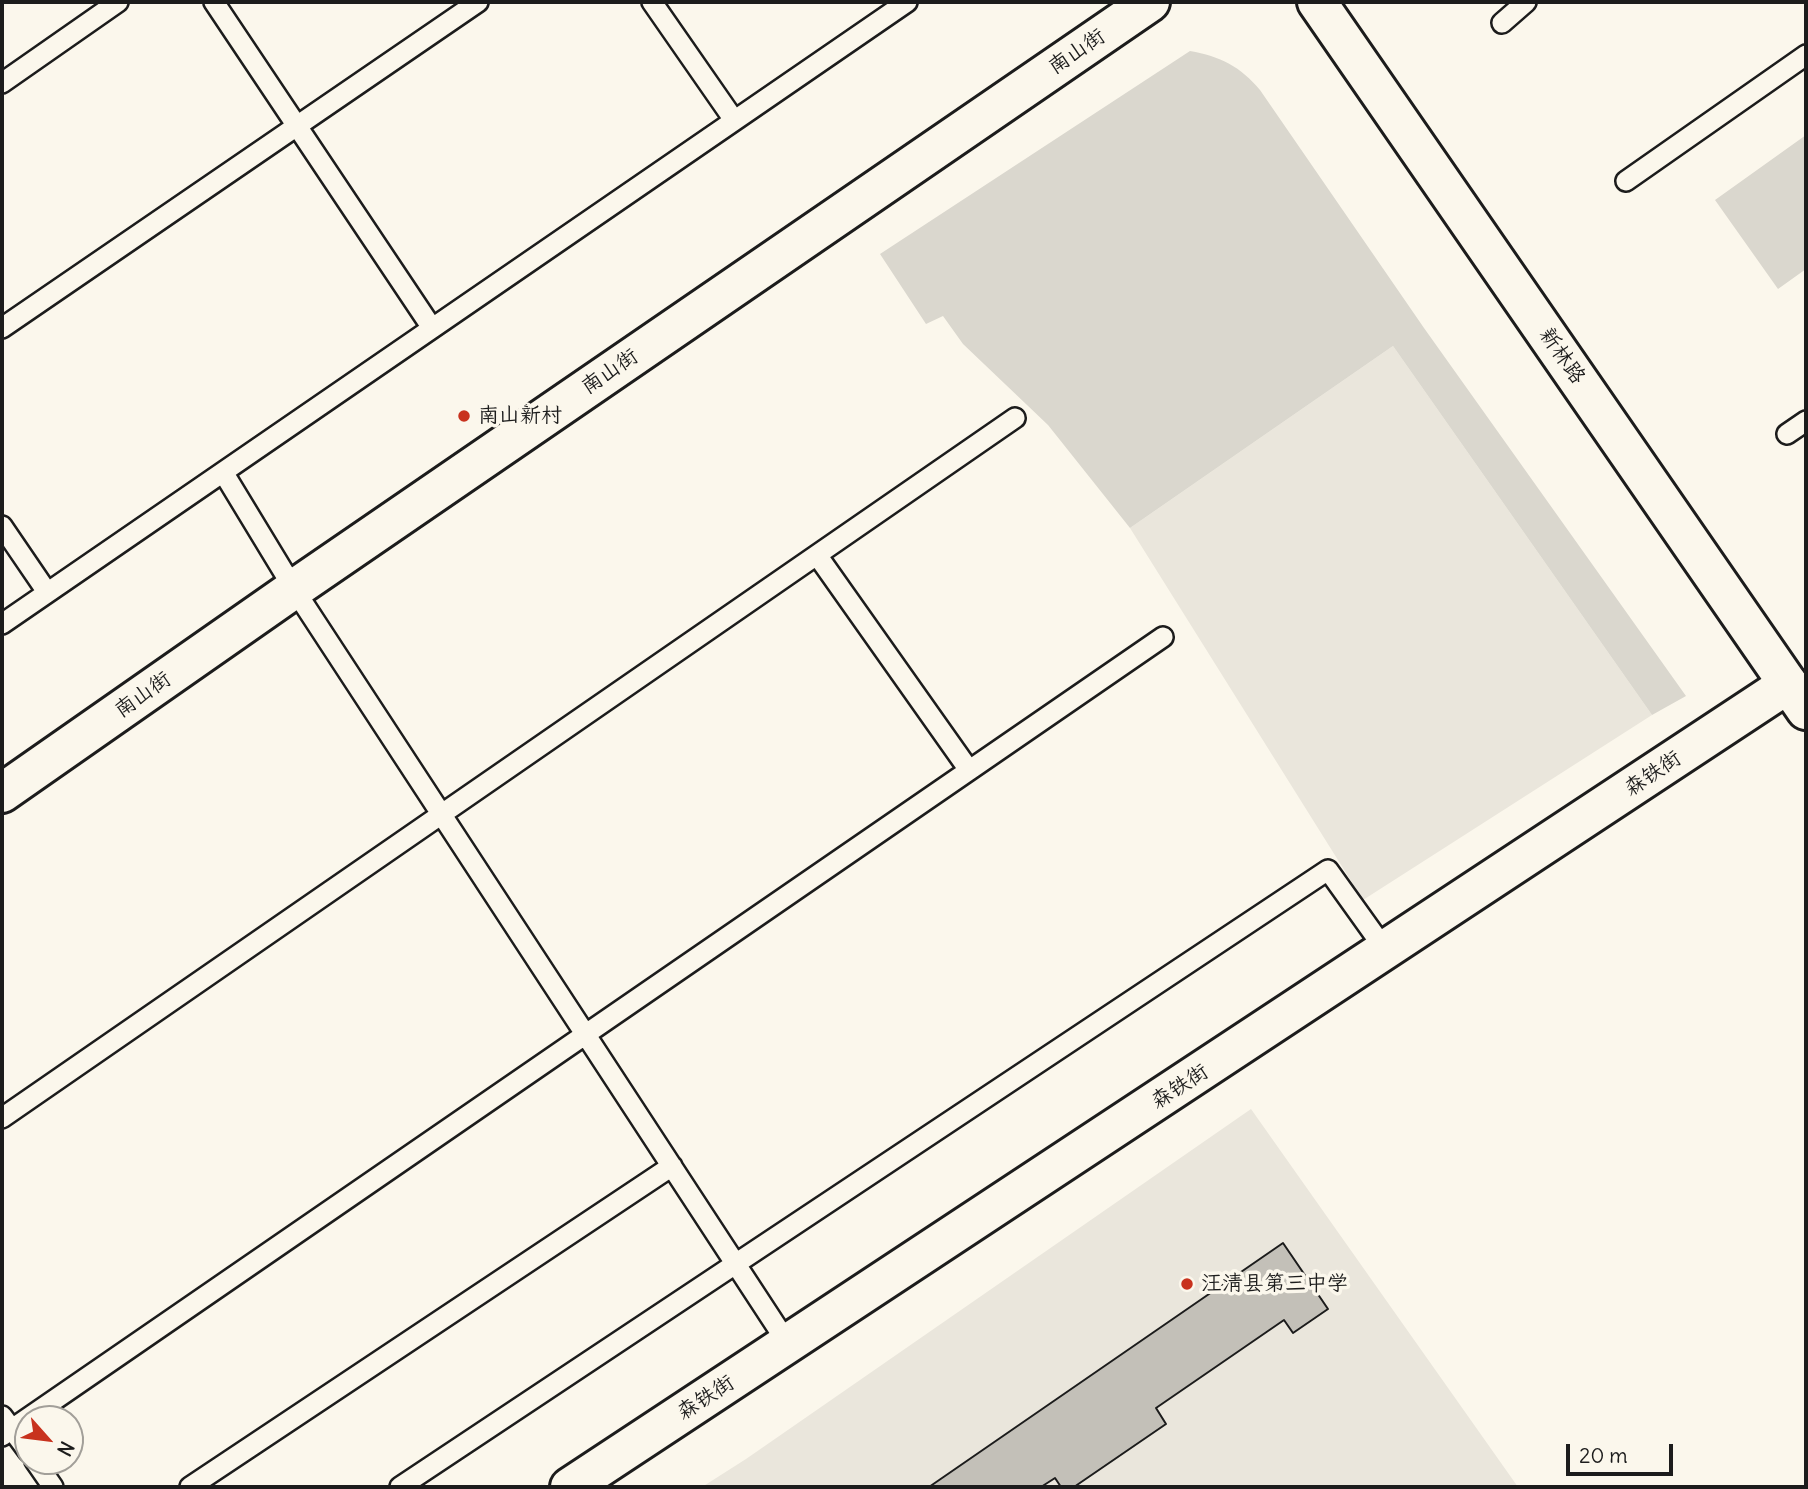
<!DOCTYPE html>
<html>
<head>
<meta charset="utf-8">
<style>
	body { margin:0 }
	#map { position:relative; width:1808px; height:1489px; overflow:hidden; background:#fbf7ec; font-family:Delius,sans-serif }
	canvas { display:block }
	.frame { position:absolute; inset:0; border:4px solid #1c1c1c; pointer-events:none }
	.north { position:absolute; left:14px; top:1405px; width:70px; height:70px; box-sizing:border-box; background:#fbf7ec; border:2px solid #a29f99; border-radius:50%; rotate:118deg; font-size:19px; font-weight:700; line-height:28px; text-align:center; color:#1c1c1c }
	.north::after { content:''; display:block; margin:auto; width:24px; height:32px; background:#c8321e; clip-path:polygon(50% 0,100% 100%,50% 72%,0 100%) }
	.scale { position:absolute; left:1566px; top:1444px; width:107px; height:32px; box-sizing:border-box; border:4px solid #1c1c1c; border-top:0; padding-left:9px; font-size:21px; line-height:24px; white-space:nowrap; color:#1c1c1c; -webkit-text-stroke:5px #fbf7ec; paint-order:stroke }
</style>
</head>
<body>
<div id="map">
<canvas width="1808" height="1489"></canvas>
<div class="frame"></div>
<div class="north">N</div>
<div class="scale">20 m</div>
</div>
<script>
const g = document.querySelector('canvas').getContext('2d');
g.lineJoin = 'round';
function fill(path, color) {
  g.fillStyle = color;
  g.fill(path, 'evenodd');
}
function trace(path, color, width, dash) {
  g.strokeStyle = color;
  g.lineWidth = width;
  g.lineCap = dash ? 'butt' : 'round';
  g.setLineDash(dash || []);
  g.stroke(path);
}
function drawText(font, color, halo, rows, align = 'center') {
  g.font = font + ' Delius,"LXGW WenKai TC",sans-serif';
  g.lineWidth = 7;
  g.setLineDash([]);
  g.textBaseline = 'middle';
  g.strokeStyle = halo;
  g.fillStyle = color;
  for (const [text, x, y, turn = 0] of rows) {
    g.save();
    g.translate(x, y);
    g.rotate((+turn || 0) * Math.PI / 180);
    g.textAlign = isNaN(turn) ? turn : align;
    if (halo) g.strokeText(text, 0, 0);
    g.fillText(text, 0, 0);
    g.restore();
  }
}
fill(new Path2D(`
	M1393,346L1652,715L1363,900L1130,528Z
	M1251,1109L1518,1487H702L746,1459Z`), '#eae6dc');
fill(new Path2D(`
	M1190,51C1220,56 1241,67 1260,90L1424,328L1686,696L1652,715L1393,346L1130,528L1048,425L963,344L943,316L926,324L880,254Z
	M1806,135V269L1778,289L1715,200Z`), '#dad7ce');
const building = new Path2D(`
	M1283,1243L1328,1309L1293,1333L1284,1320L1156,1408L1166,1424L1074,1487H1061L1055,1478L1041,1487H929Z`);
fill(building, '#c3c0b8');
trace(building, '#1c1c1c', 2);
const service = new Path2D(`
	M214,2L432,328
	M652,2L734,120
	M1502,23L1526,2
	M2,83L118,2
	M1626,181L1806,55
	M2,328L478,2
	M1787,434L1806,421
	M223,472L294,589L788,1344
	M2,526L47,592
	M817,555L969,770
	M2,624L907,2
	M2,1118L1015,418
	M2,1416L28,1451
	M2,1436L1163,637
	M35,1461L53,1487
	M190,1487L672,1166
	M400,1487L1328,870L1386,951`);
const tertiary = new Path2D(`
	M570,1487L1788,684`);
const secondary = new Path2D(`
	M1317,2L1806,710
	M2,793L294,589L1150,2`);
trace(service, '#1c1c1c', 24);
trace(tertiary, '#1c1c1c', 44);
trace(secondary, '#1c1c1c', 44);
trace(service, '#fbf7ec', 19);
trace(tertiary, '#fbf7ec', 38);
trace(secondary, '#fbf7ec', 38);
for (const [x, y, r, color] of [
	[464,416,7,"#c8321e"],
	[1187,1284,7,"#c8321e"]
]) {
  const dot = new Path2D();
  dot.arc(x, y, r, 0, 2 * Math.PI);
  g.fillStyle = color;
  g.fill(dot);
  trace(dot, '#fbf7ec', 2.5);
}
drawText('21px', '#1c1c1c', '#fbf7ec', [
	["南山街",1077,52,-34],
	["新林路",1562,356,55],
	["南山街",610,372,-34],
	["南山街",143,695,-35],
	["森铁街",1653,774,-34],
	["森铁街",1180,1087,-33],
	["森铁街",706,1398,-33]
]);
drawText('21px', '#1c1c1c', '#fbf7ec', [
	["南山新村",478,416],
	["汪清县第三中学",1201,1284]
], 'left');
</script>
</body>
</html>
